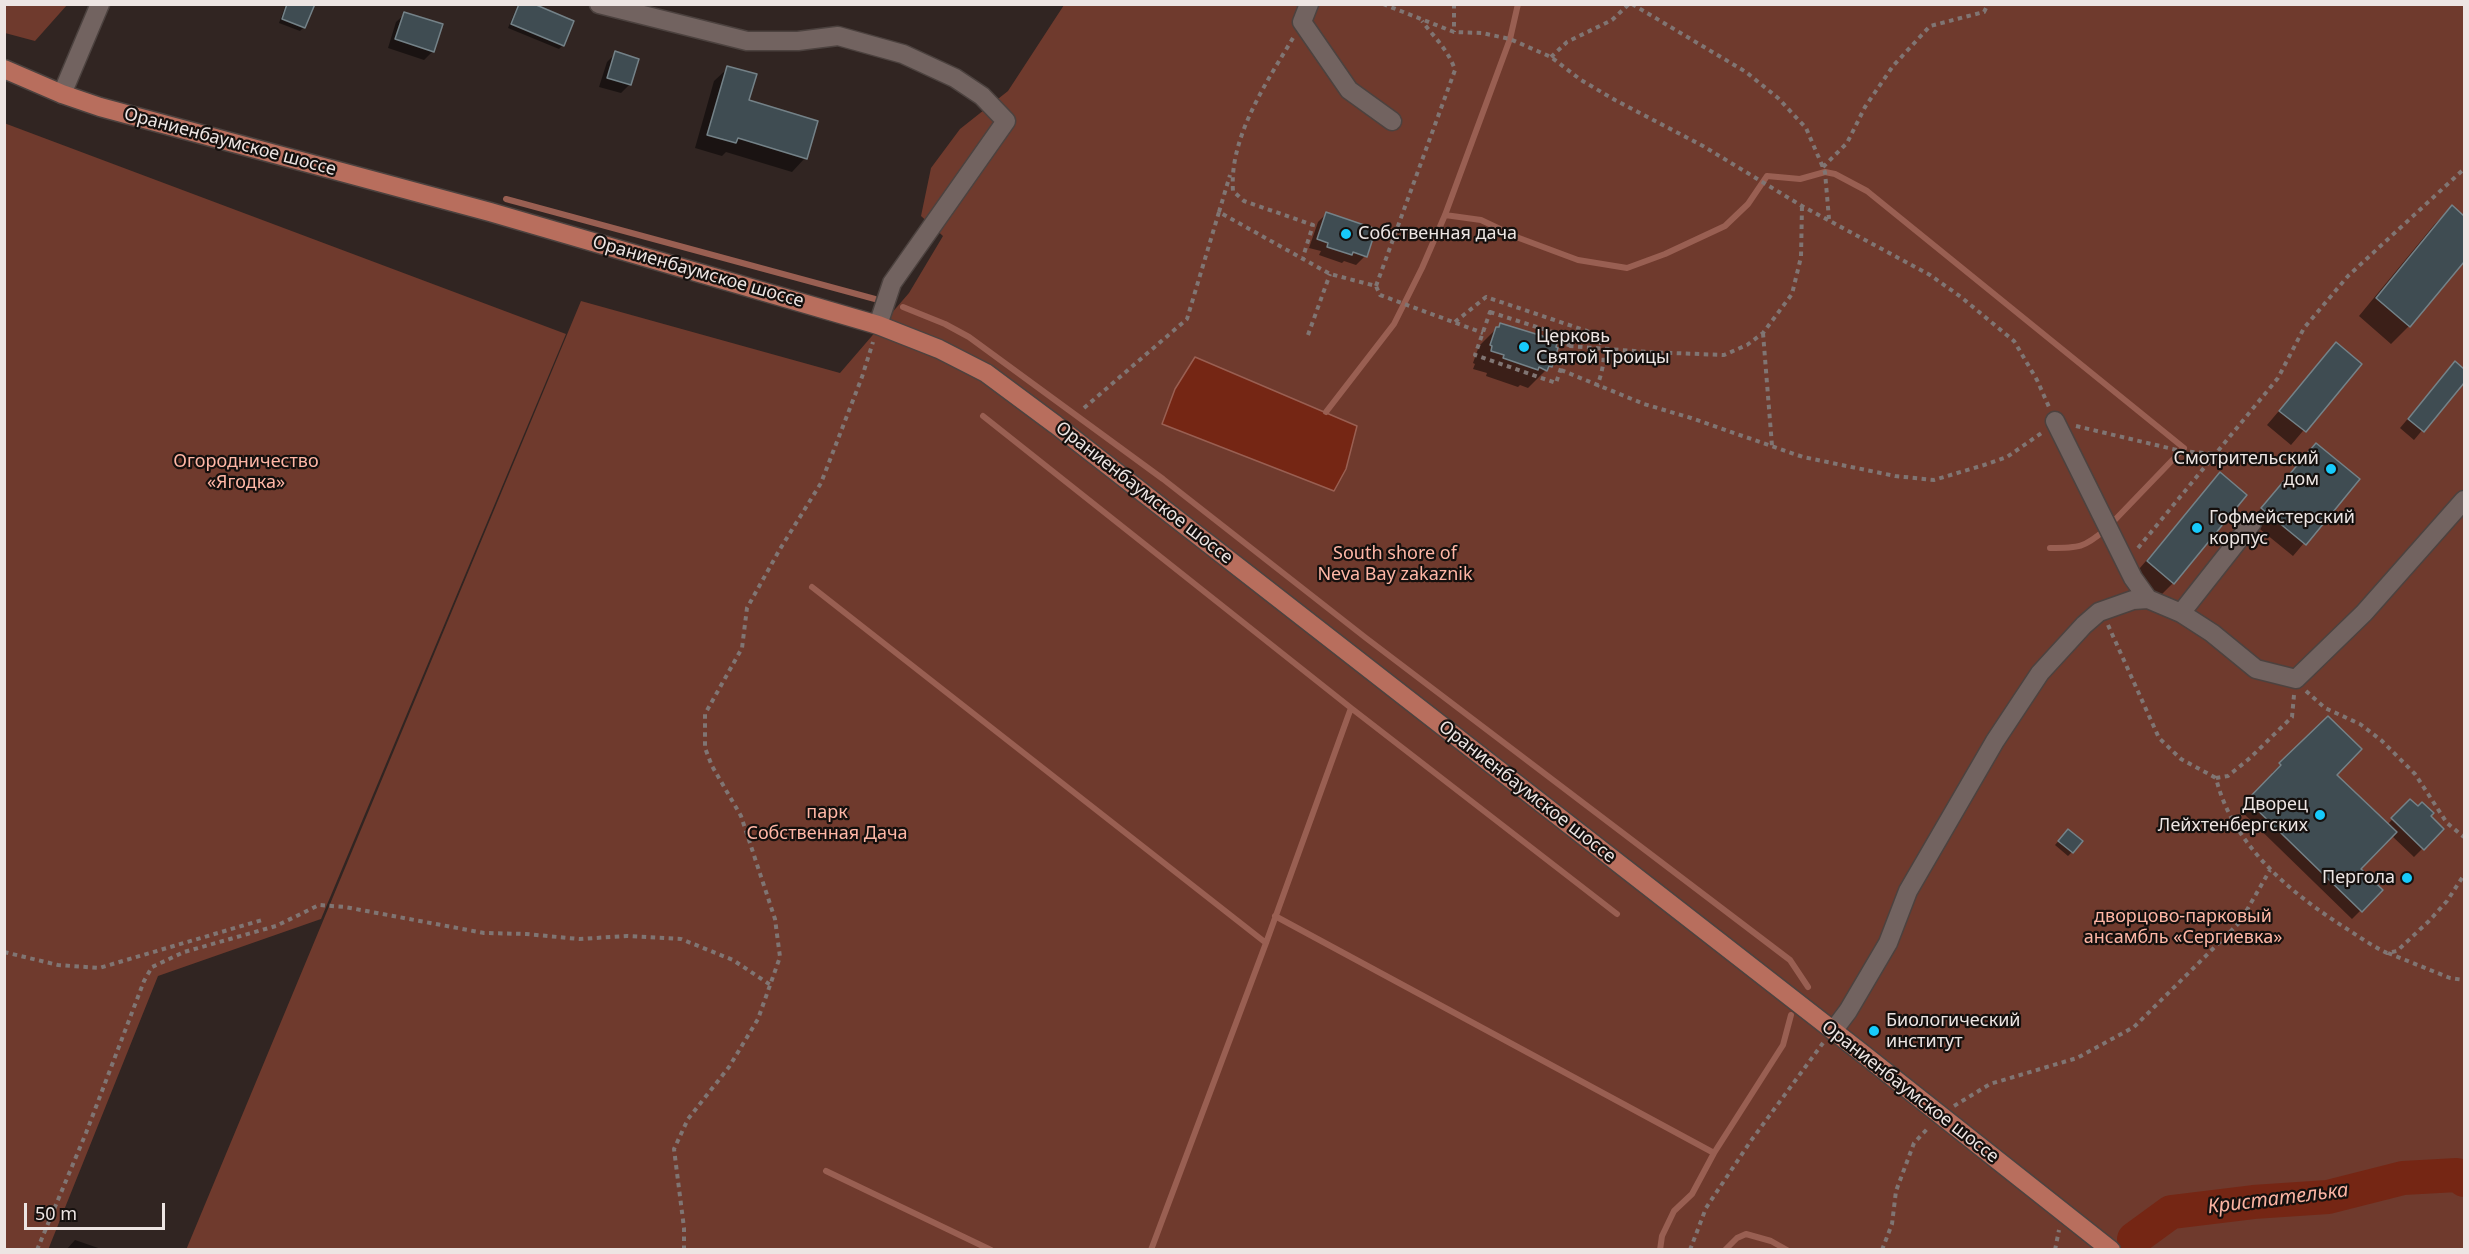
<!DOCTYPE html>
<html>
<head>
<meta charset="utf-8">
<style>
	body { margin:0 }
	#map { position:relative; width:2469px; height:1254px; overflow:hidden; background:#312522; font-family:"Noto Sans",sans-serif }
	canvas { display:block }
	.frame { position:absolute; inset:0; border:6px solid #ede5e3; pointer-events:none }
	.scale { position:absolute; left:24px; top:1203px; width:141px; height:27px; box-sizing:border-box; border:3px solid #ede5e3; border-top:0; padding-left:8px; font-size:18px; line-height:21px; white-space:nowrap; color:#ede5e3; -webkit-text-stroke:4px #15100e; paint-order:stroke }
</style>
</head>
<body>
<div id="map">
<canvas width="2469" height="1254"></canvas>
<div class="frame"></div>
<div class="scale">50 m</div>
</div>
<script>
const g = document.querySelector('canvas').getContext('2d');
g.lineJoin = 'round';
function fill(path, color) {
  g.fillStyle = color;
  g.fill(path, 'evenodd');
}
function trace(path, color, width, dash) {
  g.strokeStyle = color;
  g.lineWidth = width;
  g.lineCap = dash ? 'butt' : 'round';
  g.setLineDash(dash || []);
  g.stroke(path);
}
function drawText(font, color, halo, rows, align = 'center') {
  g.font = font + ' "Noto Sans",sans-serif';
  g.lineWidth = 4.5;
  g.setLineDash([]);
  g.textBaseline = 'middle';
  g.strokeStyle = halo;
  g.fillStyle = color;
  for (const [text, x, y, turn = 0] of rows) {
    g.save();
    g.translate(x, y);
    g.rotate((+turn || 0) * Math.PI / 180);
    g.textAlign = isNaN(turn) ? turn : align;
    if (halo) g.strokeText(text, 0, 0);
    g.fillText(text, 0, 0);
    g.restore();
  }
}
fill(new Path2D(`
	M4,5L5,4L67,5L35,41L5,33Z
	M1064,5H2464V1249L186,1250L581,301L840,373L909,293L943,236L921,216L931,168L960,129L1008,91Z
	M4,123L566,334L321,919L158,976L48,1250L4,1249Z`), '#6f3a2d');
const water = new Path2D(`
	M1195,357L1357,426L1346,469L1334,491L1162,424L1175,389Z`);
fill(water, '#752614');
trace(water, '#995f52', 1.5);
fill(new Path2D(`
	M286,4H313L304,27L300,31L279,23Z
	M518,4H530L563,45L559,49L508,28Z
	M405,14L433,51L424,60L388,48L396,22Z
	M616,53L630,84L621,93L599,87L607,62Z
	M728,68L747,101L805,158L792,172L726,152L722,156L695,148L714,81Z
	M2452,207L2464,218V259L2409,326L2391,344L2359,316L2434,225Z
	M1326,214L1365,256L1356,265L1344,261L1342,263L1319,255L1321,251L1309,248L1318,222Z
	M1500,325L1550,366L1528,388L1520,385L1518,387L1486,376L1487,373L1473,369L1475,364L1473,363L1479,346Z
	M2336,344L2360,364L2291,445L2267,425Z
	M2455,363L2464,371V380L2414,440L2400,428Z
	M2316,445L2358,479L2293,556L2250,521Z
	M2220,474L2173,583L2160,596L2134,575Z
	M2328,718L2335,775L2387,825L2410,801L2442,829L2414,857L2391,835L2359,869L2381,890L2352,919L2240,810L2274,775L2272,773Z
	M2064,835L2072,852L2068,856L2055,845Z
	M75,1240L104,1250H66Z`), '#0007');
trace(new Path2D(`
	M506,199L875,299
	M1445,215L1481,220L1519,238L1578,260L1627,268L1665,254L1725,226L1748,204L1767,176L1800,179L1825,172L1835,174L1867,191L2184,448L2110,525
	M903,307L945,324L969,337L1163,479L1366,638L1790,960L1808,987
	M1326,412L1394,324L1422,268L1445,215L1510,39L1518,4
	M983,416L1351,708L1617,914
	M2050,548C2079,548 2084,548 2106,529
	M812,587L1266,943
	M1275,916L1714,1153L1783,1045L1791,1015
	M826,1171L991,1250
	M1151,1250L1266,943L1351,708
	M1660,1250L1662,1236L1674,1211L1692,1194L1714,1153
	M1725,1250L1737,1238L1746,1234L1771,1241L1787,1250`), '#995f52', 6);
trace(new Path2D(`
	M2134,1239L2171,1212L2253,1202L2328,1197L2403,1178L2457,1175L2464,1180`), '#752614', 34);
const building = new Path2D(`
	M287,4H315L305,28L282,19Z
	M519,4H534L574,21L564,46L511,24Z
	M404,12L443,24L434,52L395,39Z
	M615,51L639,59L631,85L607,78Z
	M727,66L757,74L749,100L818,121L807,159L738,138L736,143L707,135Z
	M2452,205L2464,216V262L2410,327L2376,298Z
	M1326,212L1376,229L1367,257L1353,252L1352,255L1327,247L1328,243L1317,239Z
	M1500,323L1549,338L1548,340L1557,343L1556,347L1558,348L1552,367L1549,366L1547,371L1539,367L1538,370L1503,358L1504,355L1491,351L1492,346L1490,345L1496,327H1499Z
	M2336,342L2362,364L2306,432L2279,411Z
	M2455,361L2464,369V383L2424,432L2408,419Z
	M2316,443L2360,479L2306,545L2261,508Z
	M2220,472L2247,495L2174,584L2147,561Z
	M2328,716L2362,749L2337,775L2397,832L2361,869L2383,890L2362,912L2247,800L2281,765L2279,763Z
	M2410,799L2418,806L2422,802L2434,813L2431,816L2444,829L2424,850L2391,818Z
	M2068,829L2083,841L2073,853L2058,841Z`);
fill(building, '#3f4c52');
trace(building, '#748288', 1.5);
const minor = new Path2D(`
	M599,4L747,41H798L838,36L903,54L955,78L982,96L1006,121L892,283L878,325
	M1309,4L1302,22L1349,90L1392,121
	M62,94L100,4
	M2055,421L2133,578L2148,599
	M2181,613L2252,523
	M1833,1031L1848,1011L1888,943L1908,891L1995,741L2040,673L2084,625L2099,612L2133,600L2148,599L2181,613L2212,633L2256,669L2296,679L2364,613L2464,500`);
const major = new Path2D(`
	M4,69L62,94L100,107L490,212L878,325L939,349L986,373L1056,425L1862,1053L2111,1250`);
trace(minor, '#4c423f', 21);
trace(major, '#4c423f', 21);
trace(new Path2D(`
	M1383,4L1454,32L1482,33L1510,39L1551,57L1581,80L1615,100L1703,146L1802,206L1930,275L1961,297L2014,341L2037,380L2049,407
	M1454,4V32
	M1632,4L1746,72L1778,98L1806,128L1825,172L1829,219
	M1293,38C1266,83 1229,138 1233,191L1244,201L1313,225L1303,257
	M1551,57L1567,42L1612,20L1629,4
	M1823,167L1847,143L1865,107L1893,66L1930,26L1984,12L1988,4
	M1219,212L1230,175
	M1376,286L1455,70C1449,51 1434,37 1422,21
	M1490,312L1571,338L1556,383L1475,355Z
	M1455,322L1486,297L1587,331C1611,342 1604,366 1597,387
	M1763,333L1772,446
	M1308,335L1330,274
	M1569,346L1647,352L1724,355L1747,345L1763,333L1792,294L1801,257L1802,206
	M1561,370L1644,404L1691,418L1803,457L1895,476L1934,480L1984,465L2007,457L2043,432
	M1084,408L1187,319L1219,212L1330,274L1376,286L1380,295L1483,333
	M2076,426L2181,451L2215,454
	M2138,548L2278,378L2304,328L2348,276L2464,169
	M2108,625L2159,738L2181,759L2216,778
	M2306,691L2325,708L2360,724L2381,740L2415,774L2447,823L2464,837
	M2294,695L2292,717L2250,758L2228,776L2216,778C2232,844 2289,892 2344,927C2358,936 2372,946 2387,953L2397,951L2429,921L2447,901L2464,875
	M4,952L58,965L99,968L262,920
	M2388,953L2450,978L2464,980
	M1954,1106L1990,1084L2077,1058L2134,1027L2240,922L2270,870
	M37,1250L86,1133L144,981L152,967L184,952L276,926L319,905L345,907L484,933L526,934L579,939L627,936L681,939L733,960L772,986
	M684,1250V1228L674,1149L688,1119L729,1067L758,1019L780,957L775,919L741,816L712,766L705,748V714L742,648L747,608L780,549L821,483L862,377L873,342
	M1690,1250L1706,1208L1750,1142L1823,1043
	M1882,1250L1892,1224L1896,1191L1914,1143L1928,1128
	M2055,1250L2059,1230`), '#807573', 4, [4.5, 4.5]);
trace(minor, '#726360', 18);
trace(major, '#b86e5d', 18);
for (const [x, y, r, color] of [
	[1346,234,6,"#17cafb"],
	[1524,347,6,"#17cafb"],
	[2331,469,6,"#17cafb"],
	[2197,528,6,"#17cafb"],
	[2320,815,6,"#17cafb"],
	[2407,878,6,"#17cafb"],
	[1874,1031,6,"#17cafb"]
]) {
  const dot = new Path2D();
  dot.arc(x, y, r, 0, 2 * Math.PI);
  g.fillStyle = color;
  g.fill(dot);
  trace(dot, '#15100e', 2);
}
drawText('18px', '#ede5e3', '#15100e', [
	["Ораниенбаумское шоссе",230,142,15],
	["Ораниенбаумское шоссе",698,272,16],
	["Ораниенбаумское шоссе",1144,493,38],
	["Ораниенбаумское шоссе",1527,792,38],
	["Ораниенбаумское шоссе",1910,1092,38]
]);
drawText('18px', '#ede5e3', '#15100e', [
	["Собственная дача",1358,234],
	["Церковь",1536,337],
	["Святой Троицы",1536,358],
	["Смотрительский",2319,459,"right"],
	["дом",2319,480,"right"],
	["Гофмейстерский",2209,518],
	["корпус",2209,539],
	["Дворец",2308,805,"right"],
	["Лейхтенбергских",2308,826,"right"],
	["Пергола",2395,878,"right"],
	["Биологический",1886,1021],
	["институт",1886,1042]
], 'left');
drawText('18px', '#ffb7a6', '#15100e', [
	["Огородничество",246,462],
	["«Ягодка»",246,483],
	["South shore of",1395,554],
	["Neva Bay zakaznik",1395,575],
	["парк",827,813],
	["Собственная Дача",827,834],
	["дворцово-парковый",2183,917],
	["ансамбль «Сергиевка»",2183,938]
]);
drawText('italic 20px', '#fab3a2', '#15100e', [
	["Кристателька",2278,1199,-7]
]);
</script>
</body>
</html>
